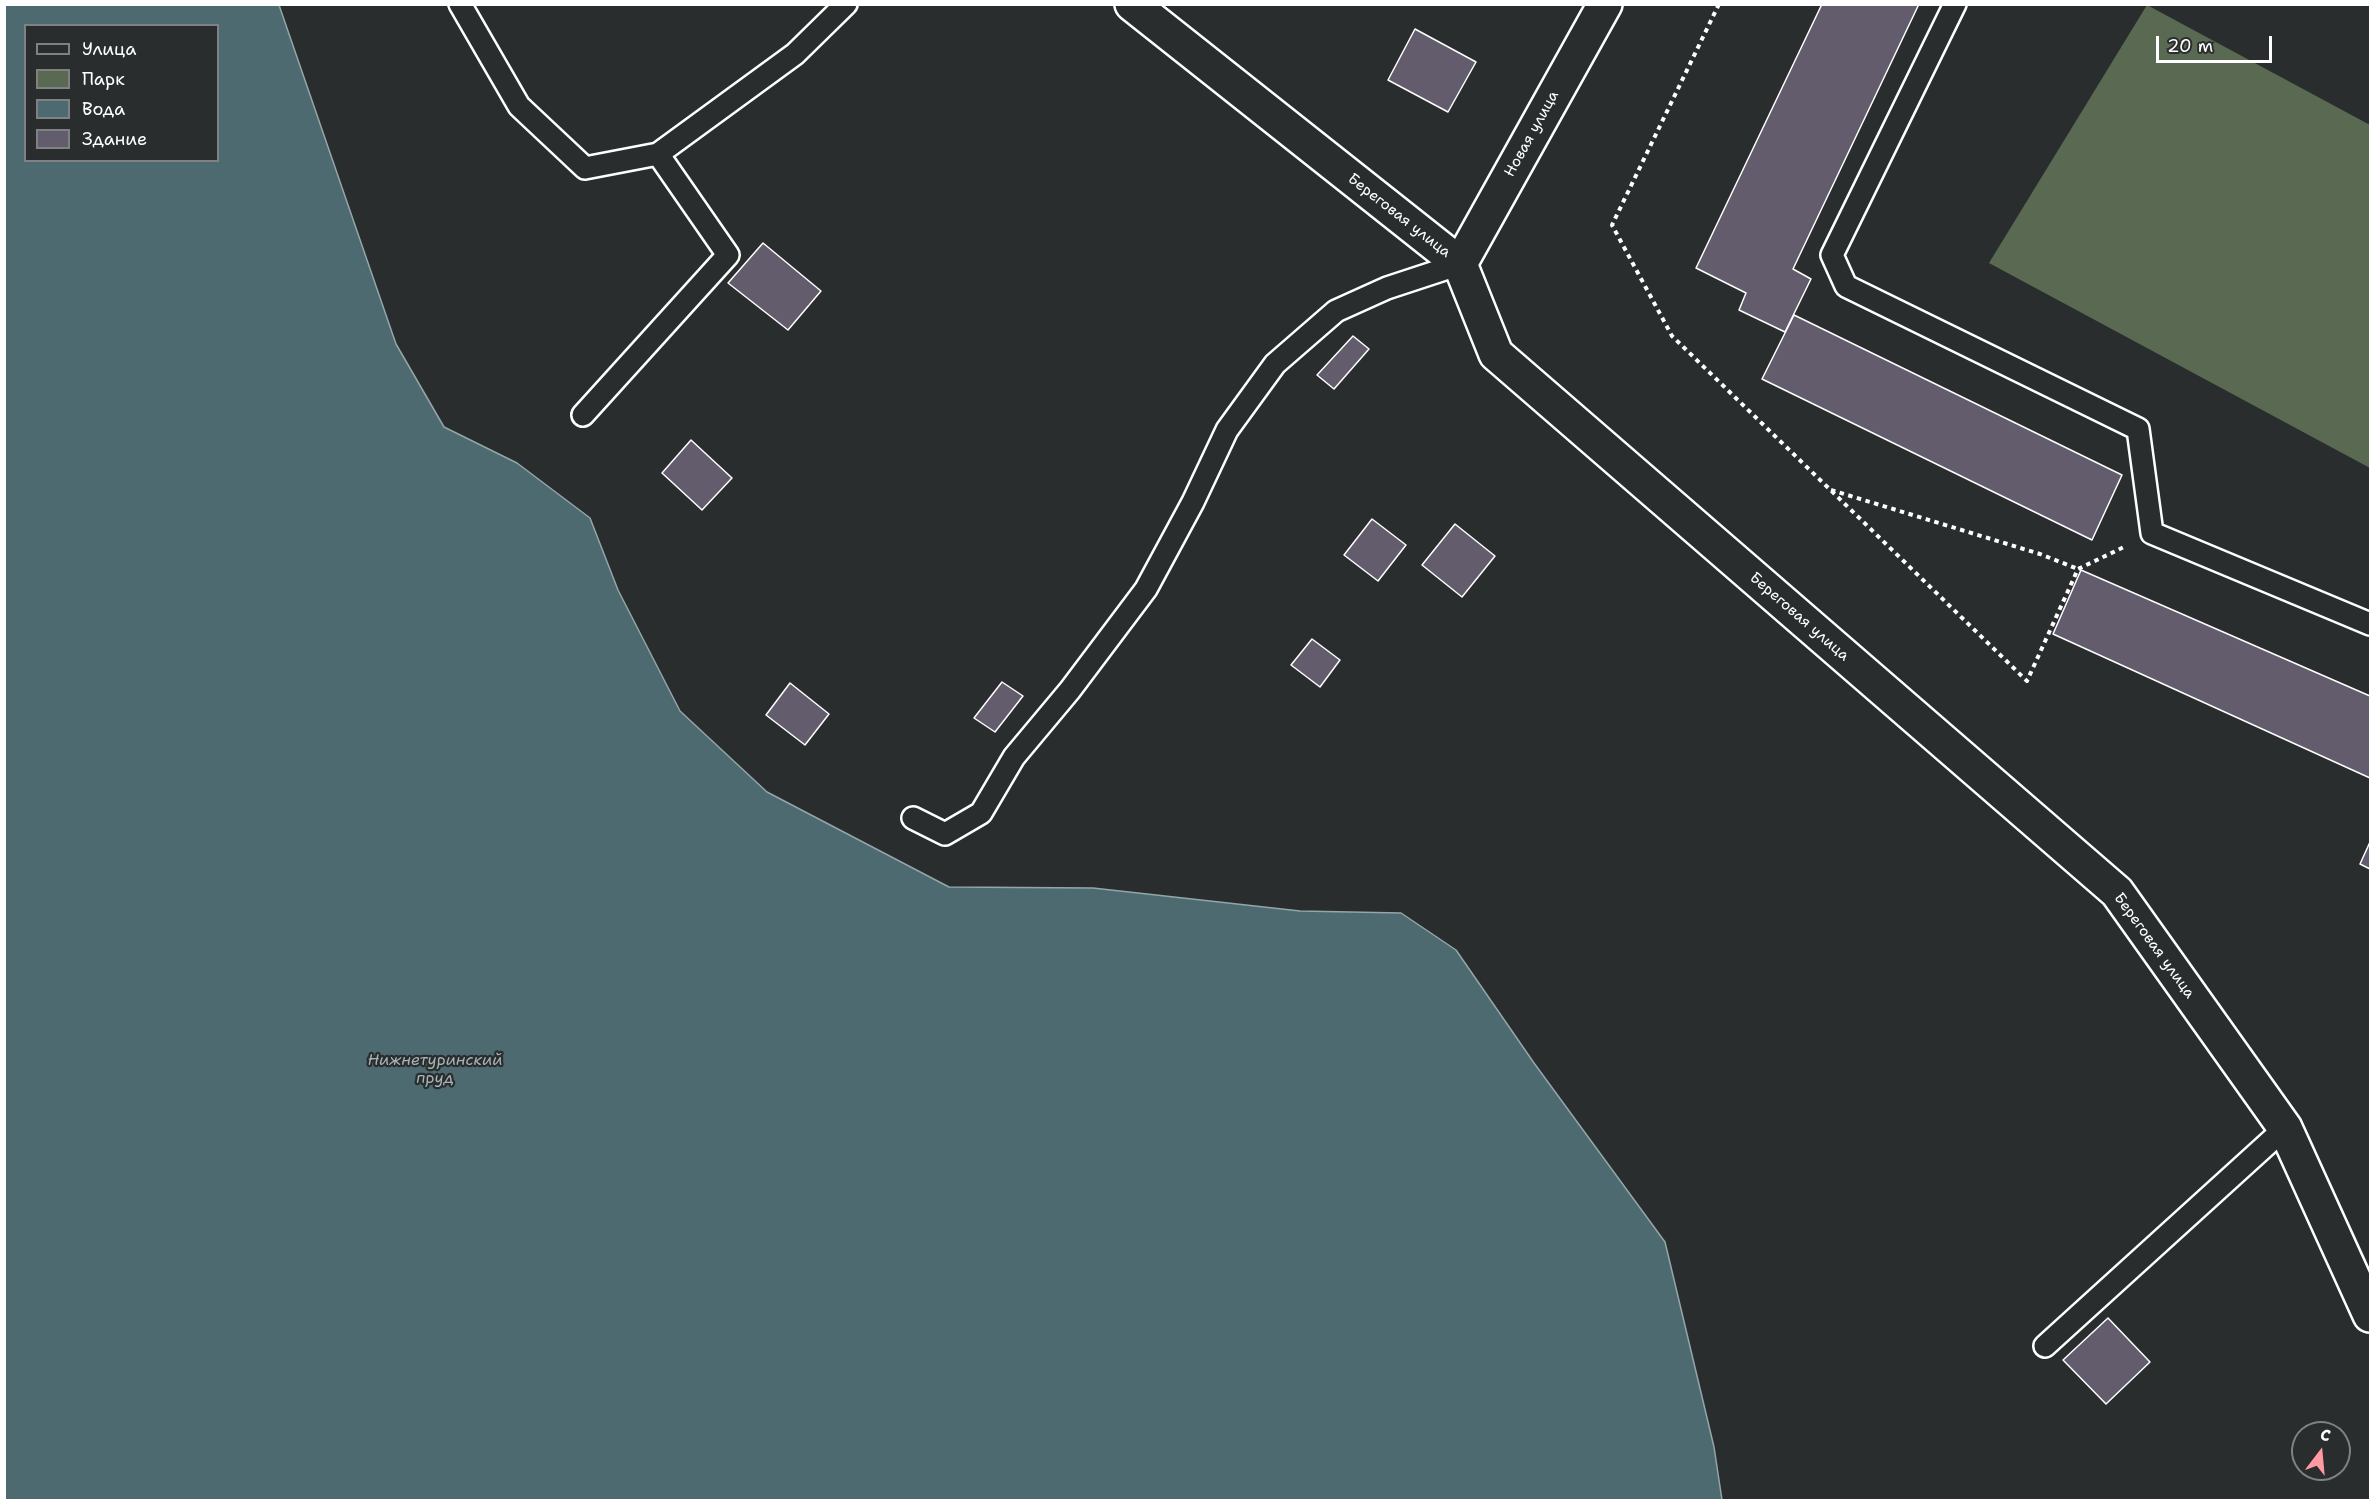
<!DOCTYPE html>
<html>
<head>
<meta charset="utf-8">
<style>
	body { margin:0 }
	#map { position:relative; width:2375px; height:1505px; overflow:hidden; background:#2a2d2e; font-family:"Shantell Sans",sans-serif }
	canvas { display:block }
	.frame { position:absolute; inset:0; border:6px solid #fff; pointer-events:none }
	.legend { position:absolute; left:24px; top:24px; width:195px; height:138px; box-sizing:border-box; background:#2a2d2e; border:2px solid #7f8182; margin:0; padding:8px 10px; list-style:none; font-size:18px; color:#fff }
	.legend li { display:flex; align-items:center; gap:12px; height:30px }
	.legend b { width:30px; border:2px solid #7f8182 }
	.north { position:absolute; left:2291px; top:1421px; width:60px; height:60px; box-sizing:border-box; background:#2a2d2e; border:2px solid #7f8182; border-radius:50%; rotate:16deg; font-size:16px; font-weight:700; line-height:24px; text-align:center; color:#fff }
	.north::after { content:''; display:block; margin:auto; width:21px; height:27px; background:#ff9aa2; clip-path:polygon(50% 0,100% 100%,50% 72%,0 100%) }
	.scale { position:absolute; left:2156px; top:36px; width:116px; height:27px; box-sizing:border-box; border:3px solid #fff; border-top:0; padding-left:8px; font-size:18px; line-height:21px; white-space:nowrap; color:#fff; -webkit-text-stroke:4px #2a2d2e; paint-order:stroke }
</style>
</head>
<body>
<div id="map">
<canvas width="2375" height="1505"></canvas>
<div class="frame"></div>
<ul class="legend">
<li><b style="height:8px;background:#2a2d2e"></b>Улица</li>
<li><b style="height:16px;background:#5a6a52"></b>Парк</li>
<li><b style="height:16px;background:#4d6a70"></b>Вода</li>
<li><b style="height:16px;background:#635c6d"></b>Здание</li>
</ul>
<div class="north">С</div>
<div class="scale">20 m</div>
</div>
<script>
const g = document.querySelector('canvas').getContext('2d');
g.lineJoin = 'round';
function fill(path, color) {
  g.fillStyle = color;
  g.fill(path, 'evenodd');
}
function trace(path, color, width, dash) {
  g.strokeStyle = color;
  g.lineWidth = width;
  g.lineCap = dash ? 'butt' : 'round';
  g.setLineDash(dash || []);
  g.stroke(path);
}
function drawText(font, color, halo, rows, align = 'center') {
  g.font = font + ' "Shantell Sans",sans-serif';
  g.lineWidth = 4.5;
  g.setLineDash([]);
  g.textBaseline = 'middle';
  g.strokeStyle = halo;
  g.fillStyle = color;
  for (const [text, x, y, turn = 0] of rows) {
    g.save();
    g.translate(x, y);
    g.rotate((+turn || 0) * Math.PI / 180);
    g.textAlign = isNaN(turn) ? turn : align;
    if (halo) g.strokeText(text, 0, 0);
    g.fillText(text, 0, 0);
    g.restore();
  }
}
fill(new Path2D(`
	M2147,5L2370,125V468L1989,263Z`), '#5a6a52');
const water = new Path2D(`
	M5,4L279,5L396,344L444,427L517,463L590,518L618,590L680,711L767,792L949,887L1093,888L1300,911L1401,913L1456,950L1534,1063L1665,1242L1714,1447L1722,1500H5ZM26,26H218V160H26Z`);
fill(water, '#4d6a70');
trace(water, '#94a6a9', 1.5);
const building = new Path2D(`
	M1822,4H1919L1793,269L1811,279L1785,332L1739,310L1746,293L1696,268Z
	M1415,29L1476,62L1448,112L1388,80Z
	M763,243L821,291L788,330L728,283Z
	M1794,315L2122,475L2092,540L1762,379Z
	M1353,336L1369,349L1334,389L1317,375Z
	M691,440L732,478L702,510L662,473Z
	M1372,519L1406,545L1378,581L1344,555Z
	M1455,524L1495,556L1462,597L1422,565Z
	M2081,570L2370,696V778L2053,634Z
	M1312,639L1340,660L1320,687L1291,665Z
	M1002,682L1023,696L995,732L974,718Z
	M790,683L829,714L805,745L766,715Z
	M2370,842V869L2360,864Z
	M2108,1318L2150,1362L2106,1404L2063,1360Z`);
fill(building, '#635c6d');
trace(building, '#fff', 1.5);
const service = new Path2D(`
	M460,4L519,106L585,168L658,154L795,54L846,4
	M1955,4L1832,255L1846,286L2138,429L2152,533L2370,624
	M583,415L728,255L658,154
	M913,818L945,834L981,813L1014,757L1070,690L1146,589L1193,502L1227,430L1275,364L1336,311L1387,288L1460,264
	M2045,1346L2285,1128`);
const minor = new Path2D(`
	M1132,4L1460,264`);
const tertiary = new Path2D(`
	M1605,4L1460,264L1496,354L2117,892L2285,1128L2370,1315`);
trace(service, '#fff', 26);
trace(minor, '#fff', 38);
trace(tertiary, '#fff', 38);
trace(new Path2D(`
	M1719,4L1612,225L1672,336L2027,681L2078,569L2124,547
	M1831,490L2040,554L2078,569`), '#fff', 4, [4.5, 4.5]);
trace(service, '#2a2d2e', 21);
trace(minor, '#2a2d2e', 33);
trace(tertiary, '#2a2d2e', 33);
drawText('15px', '#fff', '#2a2d2e', [
	["Новая улица",1532,134,-61],
	["Береговая улица",1399,216,38],
	["Береговая улица",1799,617,41],
	["Береговая улица",2154,946,54]
]);
drawText('italic 16px', '#a6b4b8', '#2a2d2e', [
	["Нижнетуринский",435,1061],
	["пруд",435,1079]
]);
</script>
</body>
</html>
